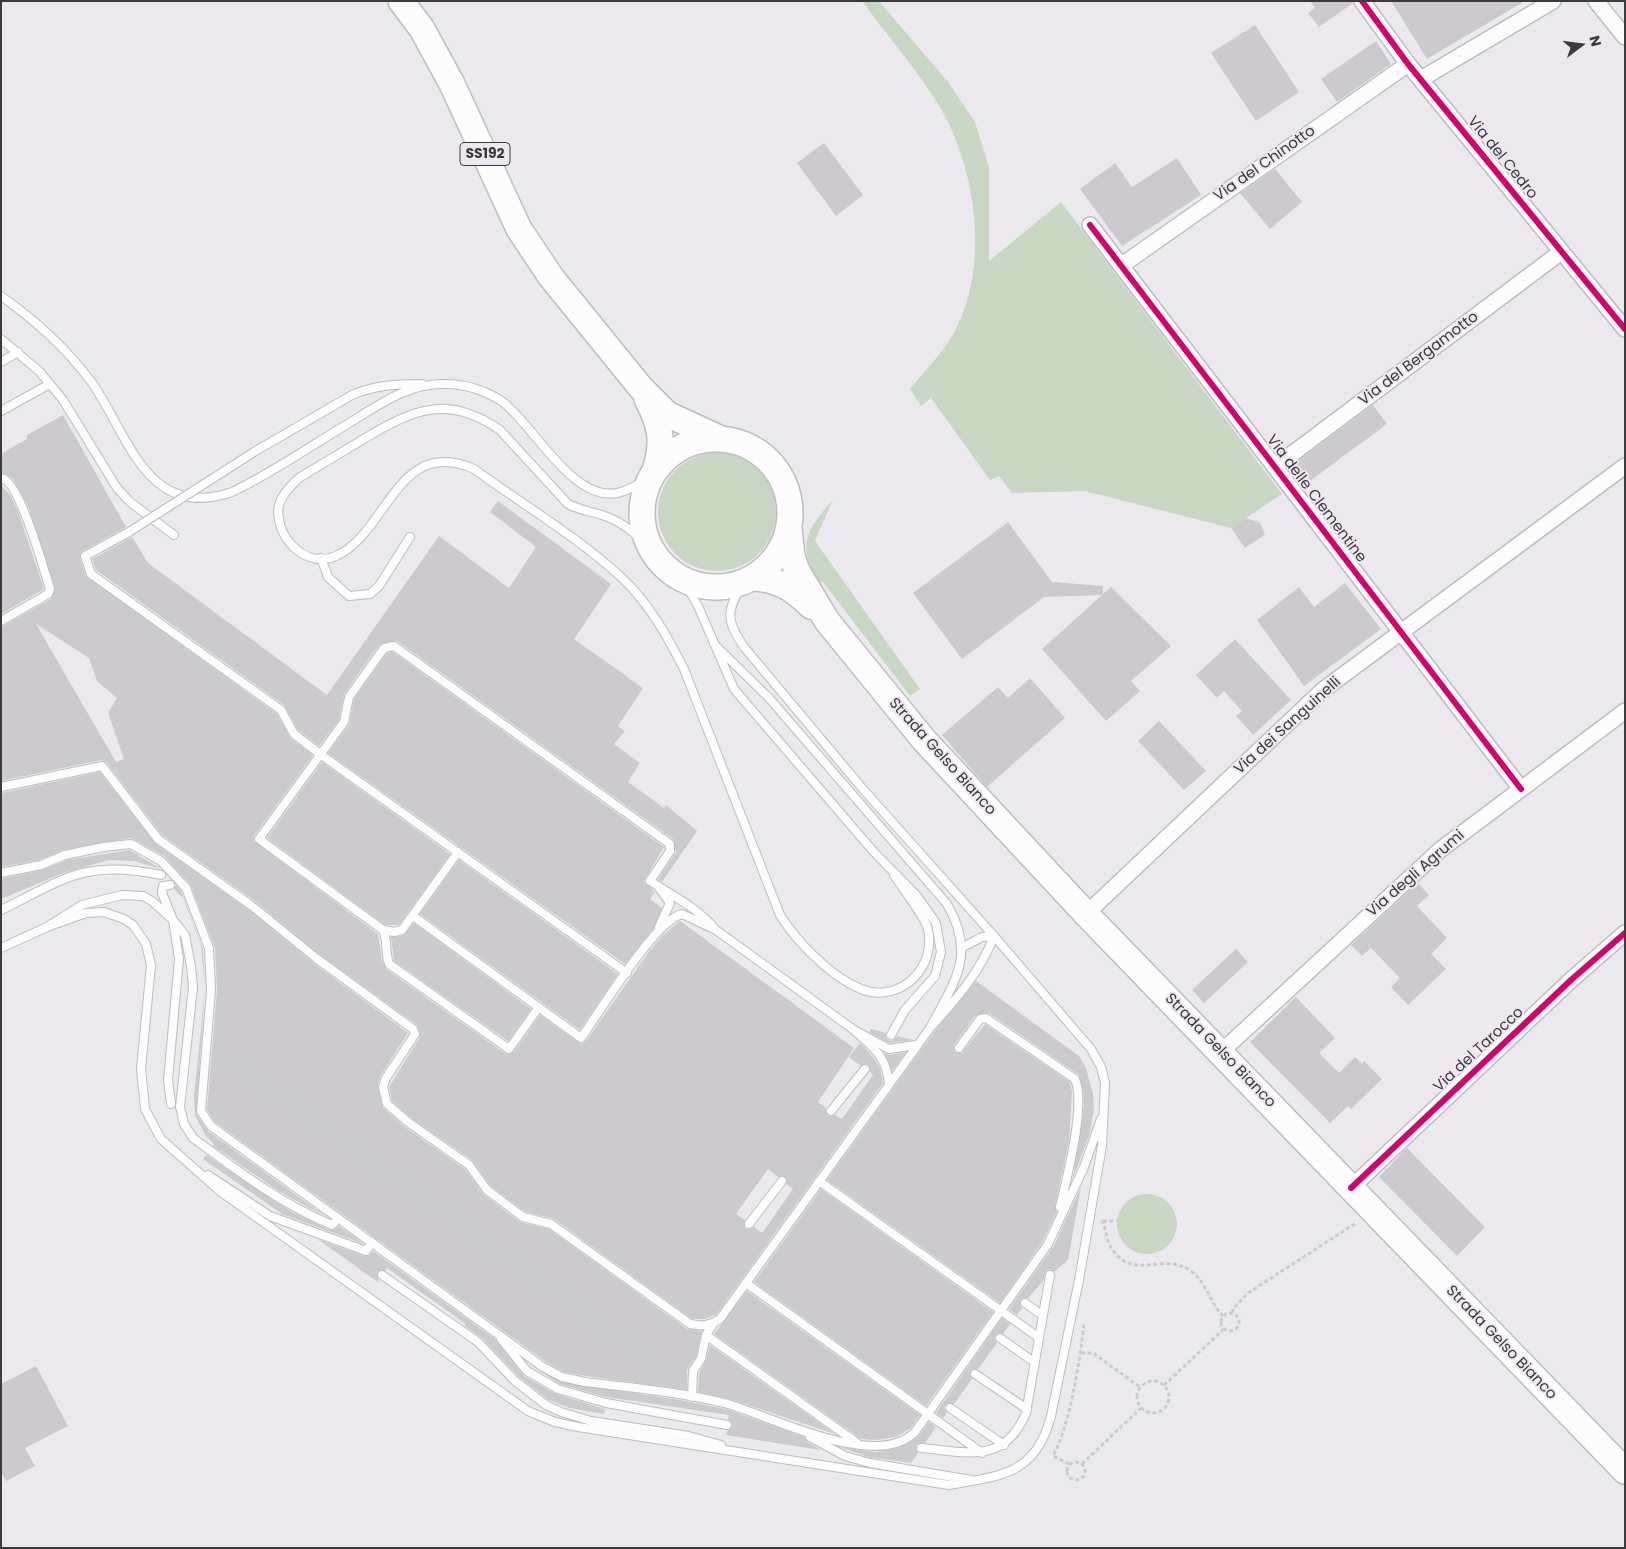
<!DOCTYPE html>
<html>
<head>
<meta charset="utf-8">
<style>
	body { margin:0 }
	#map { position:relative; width:1626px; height:1549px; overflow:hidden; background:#ece9ee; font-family:Poppins,sans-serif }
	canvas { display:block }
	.frame { position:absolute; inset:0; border:2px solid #3d3a3e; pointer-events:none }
	.north { position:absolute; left:1556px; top:20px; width:50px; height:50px; -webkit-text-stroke:4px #ede7f0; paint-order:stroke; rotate:75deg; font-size:14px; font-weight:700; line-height:20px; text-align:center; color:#3d3a3e }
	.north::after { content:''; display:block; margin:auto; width:18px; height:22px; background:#3d3a3e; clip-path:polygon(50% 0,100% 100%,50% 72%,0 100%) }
</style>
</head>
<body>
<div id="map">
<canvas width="1626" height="1549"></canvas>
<div class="frame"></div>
<div class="north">N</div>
</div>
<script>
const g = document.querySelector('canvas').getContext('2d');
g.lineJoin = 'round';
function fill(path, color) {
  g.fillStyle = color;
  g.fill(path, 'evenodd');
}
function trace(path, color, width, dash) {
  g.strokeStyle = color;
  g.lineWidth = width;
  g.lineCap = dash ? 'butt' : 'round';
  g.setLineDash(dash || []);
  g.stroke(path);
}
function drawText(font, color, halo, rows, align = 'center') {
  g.font = font + ' Poppins,sans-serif';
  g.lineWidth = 4;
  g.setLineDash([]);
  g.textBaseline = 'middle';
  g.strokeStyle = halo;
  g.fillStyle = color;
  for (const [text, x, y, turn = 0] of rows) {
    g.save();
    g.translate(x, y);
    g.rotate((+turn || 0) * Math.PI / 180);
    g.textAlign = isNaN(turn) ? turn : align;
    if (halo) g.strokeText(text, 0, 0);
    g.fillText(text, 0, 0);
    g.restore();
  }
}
fill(new Path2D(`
	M862,1H879L948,82L975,122L989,167V261L1061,202L1282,494L1231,528L1085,491L1012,493L999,476L990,480L931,398L921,406L910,389C925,370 945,351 956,329C991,261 975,161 935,99C913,65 886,34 862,1Z
	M658 512a59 59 0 1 1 118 0a59 59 0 1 1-118 0Z
	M833,499L815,541L920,689L910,696L823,582L819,583C796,543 806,532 833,499Z
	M1117 1224a30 30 0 1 1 60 0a30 30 0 1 1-60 0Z`), '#c7d7c3');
fill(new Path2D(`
	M1310,1H1353V3L1319,27L1308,13L1315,8Z
	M1391,1H1525L1427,59Z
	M1255,25L1299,92L1256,121L1211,53Z
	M1376,41L1391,64L1337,102L1321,79Z
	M824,143L863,195L836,216L797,163Z
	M1177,158L1201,195L1122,246L1080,189L1115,163L1132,187Z
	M1275,169L1302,202L1270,229L1240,193Z
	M1373,405L1387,424L1303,486L1290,467Z
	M63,415L126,527L81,552L80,558L86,576L277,714L290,738L313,755L254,836V841L378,934L382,961L386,969L506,1054L514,1052L540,1015L581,1044L586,1041L648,953L662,936L680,921L854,1048L818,1102L826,1108L828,1116L835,1115L842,1119L873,1075L870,1072L868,1064L861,1066L849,1057L860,1043L873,1057L880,1068L883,1083L716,1315L705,1319H692L554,1219L525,1212L491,1186L472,1160L411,1118L392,1101L389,1087L420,1037L417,1025L319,954L255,901L162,835L106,762L101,760L1,781V627L51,599L55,588L28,506L13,479L1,472V454L27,439V435ZM36,624L89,658L97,681L117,698L108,713L124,759L116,762ZM768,1169L778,1177H786V1184L793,1189L762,1233L754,1227L746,1229L744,1226L745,1220L736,1214Z
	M1,485L11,496L18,511L44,589L1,614Z
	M498,501L611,584L574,639L643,688L618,726L625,731L614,744L640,763L628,782L664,808L666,805L697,831L662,882L658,879L676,852L673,839L397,641L379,645L344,694L339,720L319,746L298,730L284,705L96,570L92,559L132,537L148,563L327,695L439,536L509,588L536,547L490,512Z
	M1246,518L1260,523L1265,535L1245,548L1231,528Z
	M1008,522L1052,582L1103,586V594L1111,587L1171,646L1131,681L1140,691L1106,721L1042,649L1102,595L1044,597L962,659L913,593Z
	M1345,583L1381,629L1304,686L1257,620L1299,587L1314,607Z
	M1235,639L1291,700L1253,735L1236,716L1242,711L1224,691L1217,698L1196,675Z
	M393,652L664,847L644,881L655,892L650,899L662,908L654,928L625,964L328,753L349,725L354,699L387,653Z
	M1030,678L1065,718L987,787L942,735L998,687L1008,698Z
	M1159,721L1206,771L1184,790L1138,741Z
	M322,762L450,854L399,925H385L267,838Z
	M100,772L155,843L249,910L312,962L408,1033L381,1075L378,1085L383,1108L405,1127L465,1169L483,1194L520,1222L549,1229L687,1329L702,1331L696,1357L687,1370V1390L586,1376L564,1372L546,1362L215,1122L207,1110L217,990L215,948L190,884L164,856L131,838L64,850L39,860L1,867V793Z
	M130,850L161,869L134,861L109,860L63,873L1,899V879L42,870L67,860Z
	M459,860L618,974L580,1030L420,914Z
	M1418,883L1429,895L1417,906L1447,938L1431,954L1446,969L1408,1005L1391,987L1400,978L1371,948L1362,956L1351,945Z
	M176,885L181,891L203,949L205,990L196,1114L208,1131L325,1216L280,1192L213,1146L214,1144L206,1136L195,1116L194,1096L205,990L201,945L183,898L174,889Z
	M414,923L531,1009L508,1041L394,961L391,937L404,935Z
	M1236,949L1248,962L1204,1003L1192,990Z
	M976,981L1079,1056L1086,1068L1093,1094L1094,1107L1090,1133L1073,1178L1084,1107L1083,1090L1079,1075L989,1013L975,1016L954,1045L955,1052L962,1053L985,1024L1070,1082L1072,1092L1069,1141L1055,1206L1057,1212L1043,1241L1000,1303L827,1180L934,1032Z
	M1296,997L1335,1038L1319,1053L1339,1073L1355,1057L1362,1064L1364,1061L1382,1079L1351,1109L1348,1106L1330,1123L1250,1042Z
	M871,1029L886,1033V1038L891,1041L897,1036L913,1040L890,1043L869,1032Z
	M906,1052L892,1071L884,1053L890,1055Z
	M1407,1148L1485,1227L1457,1256L1379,1177Z
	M206,1155L292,1212L330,1230H334L339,1226L364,1244L282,1214L203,1159Z
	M1081,1187L1068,1260L1054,1272L1050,1269L1046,1271L1043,1281L1028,1298H1023L1020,1300L1022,1308L1017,1315L1009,1309L1053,1247Z
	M821,1189L993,1312L926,1406L754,1282Z
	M317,1239L364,1256H369L373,1251L495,1339L524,1376L556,1394L605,1409L604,1414L570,1408L549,1400L519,1377L482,1338L465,1326L466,1324L387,1268L386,1271H378V1282Z
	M747,1291L920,1415L911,1428L896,1437L876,1440L861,1439L714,1334Z
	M1002,1318L1010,1324L1003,1334H996L994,1338L997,1343L978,1369L971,1370L972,1379L954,1404H946L944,1408L947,1413L943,1418L936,1413Z
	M710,1345L835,1434L730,1399L698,1392L699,1373L706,1360Z
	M528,1363L561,1382L674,1399L726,1409L804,1437L807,1442L821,1450L726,1435L727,1431L733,1426L728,1419L729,1415L606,1397L560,1384Z
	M36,1366L68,1426L25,1448L35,1466L6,1481L1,1472V1384Z
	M929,1422L936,1427L925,1443L916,1445L918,1453L911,1463L868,1457L840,1447L875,1452L899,1448L918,1437Z`), '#cccace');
const lane = new Path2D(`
	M1,296C35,320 65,347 90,380C128,432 145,522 232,492C272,473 309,447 346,425C377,406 409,382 446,384C466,384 487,391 503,402C535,427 572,501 617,493C628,491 641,483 651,477
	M1,339L39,371L63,400L117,488L130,502L174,535
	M1,362L18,352
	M1,411L48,385
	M254,452L352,395C375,385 397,384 422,384
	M1,478C19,479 44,570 50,589L48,594L1,621
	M129,532L85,556L91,574L281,710L294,734L320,754L627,973
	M653,551C638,536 624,522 602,515C590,511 579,510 568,504L500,430C447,393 412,410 362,440C341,453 320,465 299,478C291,486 282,494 279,505C273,535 305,570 336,556C388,533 397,435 474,469C522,504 578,537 622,578C649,603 667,636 684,669L780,915C797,942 831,977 861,989C901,1005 939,965 927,926C922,913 902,888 894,875
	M321,558L328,577L349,596L370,594L379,586L410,537
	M682,578L698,606L734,689L873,851L917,896L936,923L941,952L935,976L905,1010L891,1035
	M714,644L769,698L947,904C977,956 954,982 930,1028C955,1001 981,971 994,936L982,937L961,948
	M1,787L102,766L158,839L252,906L316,958L413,1029L415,1034L386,1078L383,1087L387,1104L408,1122L469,1165L487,1190L523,1217L551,1224L690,1324C701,1326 710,1326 720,1319L930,1028
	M1,873L41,865L65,855L103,847L131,844L161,861L186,888L209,948L211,990L201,1111L211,1126L543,1367L562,1377L585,1382C632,1388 682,1392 728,1404C772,1417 877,1471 915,1432L1048,1244L1084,1167L1101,1119
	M170,885L163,886L162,893L173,920L179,959L168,1080L171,1104
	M1,910C29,897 58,878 87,872C111,867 138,870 161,875
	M413,916L581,1038C600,1012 655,920 682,914L716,930L854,1030
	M47,927L86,913L104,912L124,919L133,925L146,944L151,965L141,1069L145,1109L161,1139L221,1192L528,1411L555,1422L578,1427L949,1485C1000,1476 1036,1475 1051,1416L1079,1280L1102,1146L1105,1083L1101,1067L1091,1049L994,936L862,788L744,647C725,619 727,611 743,582
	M659,927L670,903L660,889
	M383,930L394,932L402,930L458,852
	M1,948L47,927L82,905L122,895L143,896L152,901L173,920L185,935L191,966L193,987L180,1107L184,1124L193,1138C238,1171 281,1204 332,1225L338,1219
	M539,1007L509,1049L389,964C385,953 388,941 383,930L259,839L344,722L349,697L384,648L394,646L670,844V851L650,881C675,897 696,907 716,930
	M959,1048L980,1019L986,1018L1075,1079C1086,1106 1067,1177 1060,1207
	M889,1084C886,1055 874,1049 854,1030L889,1049L916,1045
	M831,1111L865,1069
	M208,1175L270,1216L366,1251L372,1242
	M819,1181L1038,1337
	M749,1224L782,1181
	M382,1275L478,1342L515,1381L546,1405L561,1412L591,1421L689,1436L721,1445
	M746,1283L982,1453
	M1025,1303L1042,1315
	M706,1335L857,1443
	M1000,1338L1034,1362
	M501,1339L527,1371L558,1389L606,1403L727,1425
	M975,1374L1027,1409
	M692,1397L693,1371L701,1359L706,1335L713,1324
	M950,1408L1004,1445
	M810,1437L845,1456L870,1463L971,1480
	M921,1448C967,1452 1004,1465 1026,1413L1050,1275`);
const street = new Path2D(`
	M1362,1L1408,64L1625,329
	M1596,1L1625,37
	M1421,79L1553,1
	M1090,225L1521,789
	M1122,265L1408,64
	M1276,466L1561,252
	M1086,914L1323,690L1625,466
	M1221,1052L1440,850L1625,711
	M1351,1188L1571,980L1625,933`);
const primary = new Path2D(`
	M401,1L422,29L452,84L519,229L551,277L641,388L667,414L719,438
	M647,399C661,426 664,441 655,471
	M642 513a74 74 0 1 1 148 0a74 74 0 1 1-148 0Z
	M789,529L792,556L797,571L827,621L924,740L1086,914L1625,1471
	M752,578C778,579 792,588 811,606`);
trace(lane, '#bfbcc0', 10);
trace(street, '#bfbcc0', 18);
trace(primary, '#bfbcc0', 28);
trace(new Path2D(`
	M232,1060L679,1381
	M1102,1220C1106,1229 1106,1241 1112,1249C1133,1280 1158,1254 1186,1268C1207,1279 1208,1301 1223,1316
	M1103,1221H1118
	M1221 1322a9 9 0 1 1 18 0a9 9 0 1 1-18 0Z
	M1232,1313L1233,1309L1248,1293L1356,1223
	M1081,1353H1093L1140,1387
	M1137 1397a16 16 0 1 1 32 0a16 16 0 1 1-32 0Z
	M1164,1385L1224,1329
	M1067 1471a9 9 0 1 1 18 0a9 9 0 1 1-18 0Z
	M1069,1464L1053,1456C1070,1426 1080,1359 1084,1324
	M1082,1464L1141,1408`), '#ccc', 3, [4, 2.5]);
trace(lane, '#fcfcfc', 8);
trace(street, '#fcfcfc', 15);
trace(primary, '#fcfcfc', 25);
const laneBridge = new Path2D(`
	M129,532L254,452`);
trace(laneBridge, '#bfbcc0', 10, []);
trace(laneBridge, '#fcfcfc', 8);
trace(new Path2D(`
	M1362,1L1408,64L1625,329
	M1090,225L1521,789
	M1351,1188L1571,980L1625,933`), '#d6006c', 6);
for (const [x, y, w] of [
	[485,154,50]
]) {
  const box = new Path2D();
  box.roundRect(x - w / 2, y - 11.5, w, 23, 4);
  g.fillStyle = '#ede7f0';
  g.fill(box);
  trace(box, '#3d3a3e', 1);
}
drawText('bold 14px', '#3d3a3e', null, [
	["SS192",485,154]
]);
drawText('15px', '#3d3a3e', '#ede7f0', [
	["Via del Cedro",1502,158,51],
	["Via del Chinotto",1265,164,-35],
	["Via del Bergamotto",1419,359,-37],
	["Via delle Clementine",1316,499,53],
	["Via dei Sanguinelli",1288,726,-42],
	["Strada Gelso Bianco",942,757,48],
	["Via degli Agrumi",1416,874,-41],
	["Via del Tarocco",1479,1050,-43],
	["Strada Gelso Bianco",1220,1051,46],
	["Strada Gelso Bianco",1501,1343,46]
]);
</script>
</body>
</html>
